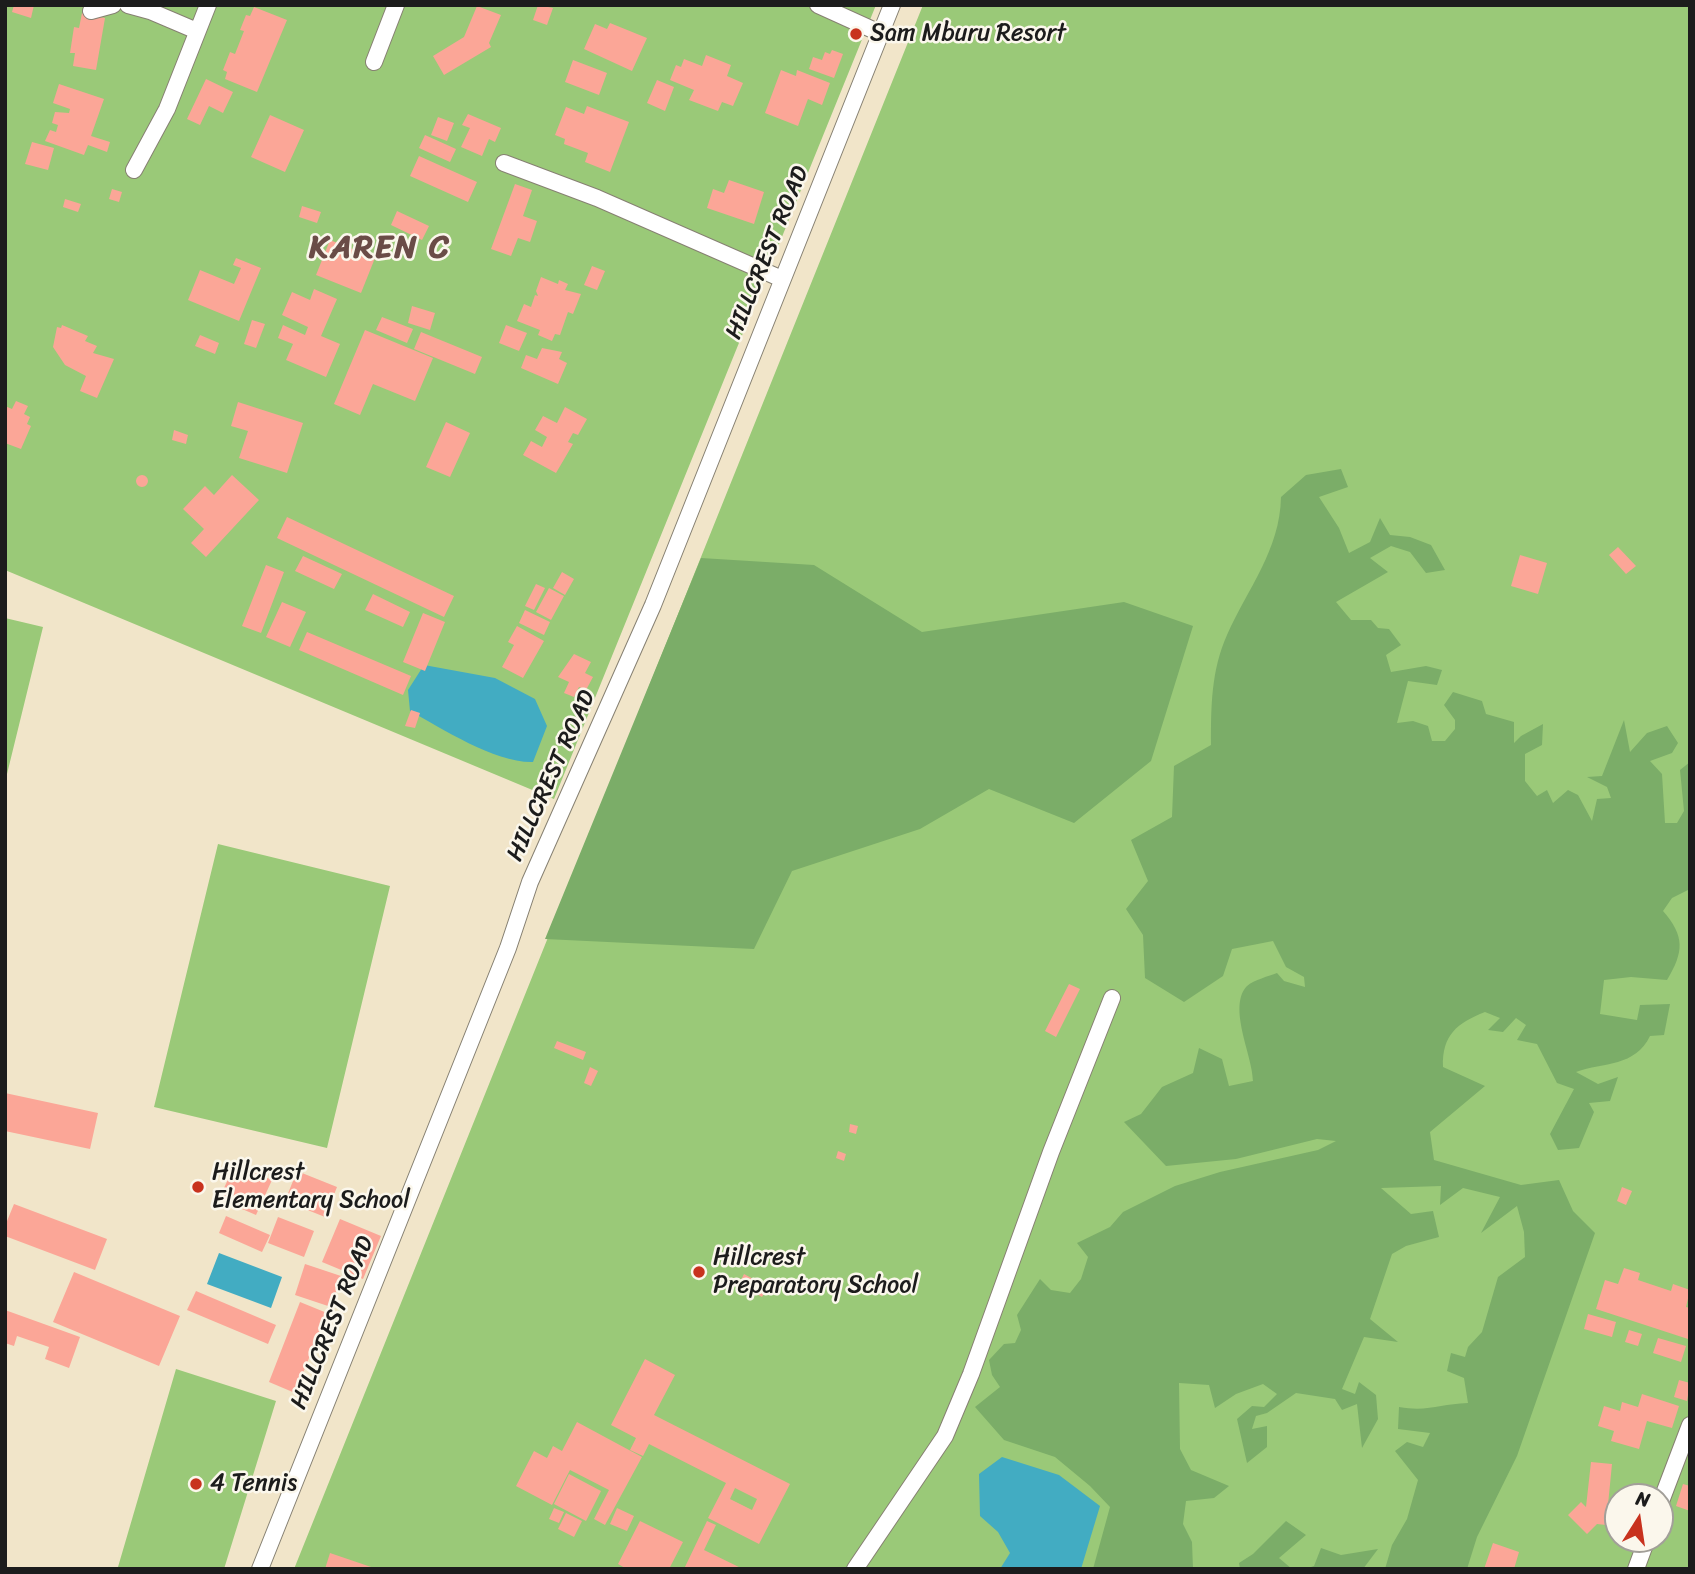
<!DOCTYPE html>
<html>
<head>
<meta charset="utf-8">
<style>
	body { margin:0 }
	#map { position:relative; width:1695px; height:1574px; overflow:hidden; background:#f1e5c9; font-family:Sriracha,sans-serif }
	canvas { display:block }
	.frame { position:absolute; inset:0; border:7px solid #1c1c1c; pointer-events:none }
	.north { position:absolute; left:1604px; top:1483px; width:70px; height:70px; box-sizing:border-box; background:#fbf7ec; border:2px solid #a29f99; border-radius:50%; rotate:12deg; font-size:19px; font-weight:700; line-height:28px; text-align:center; color:#1c1c1c }
	.north::after { content:''; display:block; margin:auto; width:24px; height:32px; background:#c8321e; clip-path:polygon(50% 0,100% 100%,50% 72%,0 100%) }
</style>
</head>
<body>
<div id="map">
<canvas width="1695" height="1574"></canvas>
<div class="frame"></div>
<div class="north">N</div>
</div>
<script>
const g = document.querySelector('canvas').getContext('2d');
g.lineJoin = 'round';
function fill(path, color) {
  g.fillStyle = color;
  g.fill(path, 'evenodd');
}
function trace(path, color, width, dash) {
  g.strokeStyle = color;
  g.lineWidth = width;
  g.lineCap = dash ? 'butt' : 'round';
  g.setLineDash(dash || []);
  g.stroke(path);
}
function drawText(font, color, halo, rows, align = 'center') {
  g.font = font + ' Sriracha,sans-serif';
  g.lineWidth = 5;
  g.setLineDash([]);
  g.textBaseline = 'middle';
  g.strokeStyle = halo;
  g.fillStyle = color;
  for (const [text, x, y, turn = 0] of rows) {
    g.save();
    g.translate(x, y);
    g.rotate((+turn || 0) * Math.PI / 180);
    g.textAlign = isNaN(turn) ? turn : align;
    if (halo) g.strokeText(text, 0, 0);
    g.fillText(text, 0, 0);
    g.restore();
  }
}
fill(new Path2D(`
	M5,5H876L554,799L5,570Z
	M923,5H1690V1569H294ZM1618,1497H1660V1539H1618Z
	M5,618L43,627L7,774H5Z
	M218,844L390,886L327,1148L154,1107Z
	M176,1369L276,1401L224,1569H125L118,1567Z`), '#9ac978');
fill(new Path2D(`
	M1341,469L1348,487L1319,497L1339,528L1349,553L1370,542L1380,518L1390,535L1410,537L1431,545L1445,570L1426,573L1410,552L1391,546L1370,558L1388,572L1336,602L1351,620H1371L1378,628L1389,629L1401,645L1386,655L1391,672L1426,666L1442,670L1437,685L1408,681L1397,723L1413,721L1428,726L1432,741H1445L1455,729V720L1444,705L1453,692L1482,701L1486,714L1514,722V743L1521,736L1543,724L1542,745L1525,754V781L1537,796L1547,790L1553,803L1568,790L1578,795L1592,821L1597,799L1611,798L1607,787L1587,777L1602,776L1624,720L1630,752L1647,733L1667,726L1678,743L1672,753L1650,761L1662,774L1665,823H1677L1684,811L1680,770L1690,762V889L1672,898L1663,911C1685,936 1684,952 1667,980L1631,977L1604,980L1600,1014L1637,1020L1640,1005L1670,1004L1664,1035L1650,1036C1635,1067 1604,1062 1576,1072L1598,1084L1618,1077L1610,1101L1589,1103L1594,1112L1579,1148L1558,1150L1550,1134L1574,1089L1557,1083L1537,1044L1517,1040L1526,1025L1516,1018L1503,1032L1488,1030L1500,1018L1485,1012C1457,1023 1442,1035 1443,1067L1485,1086L1430,1132L1434,1160L1521,1185L1559,1180L1573,1211L1595,1233L1517,1456L1477,1537L1467,1569H1385L1392,1545L1407,1519L1418,1480L1395,1451L1407,1442L1423,1447L1430,1433L1398,1429L1399,1407C1428,1412 1440,1404 1468,1403L1464,1378L1447,1371L1451,1353L1465,1357L1468,1347L1482,1332L1498,1277L1525,1257L1524,1232L1517,1206L1481,1233L1500,1197L1463,1188L1440,1205L1441,1186L1381,1188L1411,1214L1433,1211L1439,1237L1406,1246L1392,1254L1370,1319L1398,1342L1364,1337L1342,1389L1355,1394L1359,1382L1376,1395L1378,1419L1362,1448L1357,1404L1342,1410L1335,1399L1296,1393L1267,1413L1256,1416L1252,1429L1267,1426V1447L1247,1463L1237,1419L1252,1406L1264,1407L1277,1394L1263,1384L1236,1394L1215,1408L1209,1385L1179,1383L1180,1449L1191,1470L1229,1486L1214,1498L1186,1501L1183,1524L1192,1542L1193,1569H1093L1110,1507L1090,1486L1055,1457L1004,1440L975,1407L1000,1387L992,1375L989,1360L1004,1344L1015,1343L1021,1330L1017,1315L1040,1279L1051,1290L1070,1293L1081,1279L1088,1257L1077,1243L1110,1227L1123,1212L1175,1186L1220,1172L1318,1150L1336,1141L1317,1139L1236,1159L1166,1166L1124,1122L1141,1114L1162,1087L1193,1073L1199,1048L1222,1059L1229,1086L1253,1081C1253,1056 1227,1007 1247,986C1254,980 1269,976 1277,973L1284,981L1305,987L1304,977L1286,967L1273,941L1232,949L1223,976L1184,1002L1145,978L1143,935L1126,909L1148,881L1131,840L1172,817L1174,766L1211,745C1211,707 1211,671 1227,635C1248,588 1280,550 1281,497L1306,475Z
	M701,558L814,565L922,632L1124,602L1193,626L1151,761L1074,823L989,789L920,829L792,871L754,949L545,939Z
	M1286,1521L1306,1535L1279,1558L1292,1569H1240L1239,1563L1253,1554Z
	M1321,1548L1341,1555L1378,1549L1363,1569H1305L1314,1566Z`), '#7bad68');
fill(new Path2D(`
	M424,665L495,678L535,699L547,726L533,762C495,763 443,729 410,711L408,690Z
	M219,1253L282,1277L271,1308L207,1284Z
	M1002,1457L1059,1475L1100,1506L1081,1569H1000L1010,1553L998,1532L980,1516L979,1474Z`), '#42acc2');
fill(new Path2D(`
	M14,5H34L31,18L12,12Z
	M538,5L553,8L547,25L533,20Z
	M477,6L501,15L489,43L491,47L444,75L433,56L464,37Z
	M254,7L287,20L257,92L225,79L227,72L223,70L230,52L235,54L244,31L240,30L246,15L250,16Z
	M82,13L105,18L96,70L73,66L75,53H70L74,27L79,28Z
	M610,23L647,38L632,71L584,49L595,24L607,29Z
	M832,50L843,54L834,78L809,69L813,57L822,60L825,52L830,54Z
	M706,55L731,65L727,76L743,83L733,106L722,102L718,111L689,100L694,90L670,80L676,65L681,67L684,59L702,66Z
	M573,60L607,73L599,95L565,82Z
	M781,70L796,76L797,70L830,83L822,105L808,99L798,126L765,113Z
	M206,79L233,92L223,113L209,106L200,125L187,119Z
	M657,80L674,87L665,111L647,103Z
	M59,84L104,99L91,136L110,142L107,152L88,145L84,155L45,141L50,130L56,132L58,125L52,123L55,112L69,113L70,109L53,103Z
	M587,106L629,122L610,172L585,162L588,153L564,144L565,139L555,135L566,107L584,114Z
	M468,114L501,128L495,142L489,139L482,156L461,147L470,128L462,125Z
	M270,115L304,130L285,172L251,157Z
	M438,117L454,123L447,141L431,135Z
	M425,135L456,149L450,162L419,148Z
	M32,142L54,148L48,170L25,164Z
	M419,156L477,182L468,202L410,176Z
	M729,180L764,192L754,224L707,208L713,189L724,193Z
	M515,184L532,190L523,216L537,221L530,242L518,238L511,256L491,249Z
	M112,189L122,192L119,202L109,199Z
	M65,199L81,204L78,212L63,207Z
	M302,206L321,212L317,223L299,217Z
	M397,211L429,226L422,240L391,225Z
	M330,240L375,258L361,293L316,275Z
	M236,258L261,268L239,321L188,300L200,270L234,284L241,268L233,265Z
	M592,266L605,271L597,290L584,285Z
	M541,277L558,284L559,280L568,284L565,290L581,294L573,314L568,312L560,335L555,334L552,341L538,335L540,330L517,321L524,304L531,307L535,295L538,296L536,291Z
	M314,289L337,299L321,336L340,344L326,377L286,360L293,344L278,338L283,325L305,335L308,327L282,315L292,292L310,300Z
	M412,306L435,313L430,330L408,323Z
	M382,317L413,329L407,343L376,330Z
	M252,320L265,324L256,348L244,344Z
	M62,325L88,336L85,341L97,346L93,353L114,359L97,398L80,391L86,376L65,365L53,347L57,327L61,328Z
	M506,325L527,333L519,351L499,343Z
	M365,330L433,358L415,401L373,384L360,415L334,404Z
	M421,332L482,357L475,374L414,349Z
	M200,335L219,343L215,354L195,346Z
	M542,348L562,352L559,359L567,363L558,384L521,368L526,355L537,359Z
	M16,401L28,406L24,414L30,417L27,424L31,426L21,449L5,443V406L12,409Z
	M238,402L303,423L287,473L239,458L248,431L231,426Z
	M565,407L587,419L578,435L573,433L568,442L573,444L556,473L523,455L531,441L542,447L547,437L535,430L543,416L557,423Z
	M446,422L470,433L450,477L426,467Z
	M174,430L188,435L186,444L172,440Z
	M232,475L259,500L206,557L191,543L204,529L183,509L205,486L214,495Z
	M136 481a6 6 0 1 1 12 0a6 6 0 1 1-12 0Z
	M287,517L454,596L444,617L277,538Z
	M1618,547L1636,566L1626,574L1609,555Z
	M1520,555L1547,563L1538,594L1511,586Z
	M303,556L342,574L334,589L295,571Z
	M266,565L284,572L261,633L242,626Z
	M562,572L574,579L565,595L553,588Z
	M536,584L545,588L534,610L525,606Z
	M549,588L564,596L551,620L536,612Z
	M373,594L410,612L403,627L365,610Z
	M282,602L306,612L290,647L266,637Z
	M525,610L550,622L544,635L519,623Z
	M423,613L445,622L425,671L403,662Z
	M517,626L544,641L523,678L502,667L514,645L508,642Z
	M307,632L411,676L403,695L299,650Z
	M574,654L591,662L585,673L593,677L586,690L579,687L574,697L564,693L569,682L558,677Z
	M411,710L420,713L415,728L405,726Z
	M1069,984L1080,989L1056,1037L1045,1031Z
	M557,1041L586,1052L583,1060L554,1048Z
	M590,1067L598,1071L591,1086L584,1083Z
	M5,1093L98,1113L90,1149L5,1131Z
	M850,1124L858,1126L856,1134L849,1132Z
	M838,1151L846,1154L844,1161L836,1158Z
	M235,1164L272,1180L256,1215L219,1199Z
	M297,1171L337,1187L325,1217L285,1201Z
	M1622,1187L1632,1191L1626,1205L1617,1201Z
	M14,1204L107,1239L95,1270L5,1236V1226Z
	M226,1216L270,1235L262,1252L219,1233Z
	M278,1217L314,1231L304,1257L268,1243Z
	M340,1219L381,1236L363,1279L322,1262Z
	M305,1264L341,1276L331,1307L295,1295Z
	M1624,1268L1640,1273L1638,1280L1671,1291L1673,1284L1690,1290L1686,1307L1690,1308L1688,1339L1596,1309L1605,1280L1618,1284Z
	M74,1272L180,1316L159,1366L53,1322Z
	M744,1274L768,1287L762,1297L739,1284Z
	M196,1291L276,1325L268,1344L187,1310Z
	M300,1302L327,1313L295,1393L269,1382Z
	M5,1310L80,1337L69,1368L45,1359L49,1347L17,1336L14,1346L5,1343Z
	M1588,1314L1616,1322L1612,1337L1584,1329Z
	M1629,1330L1642,1334L1638,1346L1625,1342Z
	M1658,1338L1686,1346L1681,1362L1653,1353Z
	M645,1359L675,1375L654,1415L790,1484L759,1544L708,1518L726,1483L649,1444L643,1456L630,1450L636,1438L611,1425ZM735,1488L757,1499L752,1510L730,1499Z
	M1679,1380L1690,1383L1687,1401L1674,1397Z
	M1642,1394L1679,1406L1672,1428L1647,1421L1639,1449L1611,1441L1614,1431L1598,1426L1604,1406L1620,1411L1622,1402L1638,1407Z
	M577,1422L642,1457L605,1525L594,1519L609,1490L570,1470L552,1505L516,1486L534,1451L547,1458L553,1446L562,1451Z
	M1591,1462L1612,1464L1606,1525L1597,1524L1587,1534L1568,1515L1581,1502L1586,1507Z
	M569,1474L601,1491L586,1521L554,1504Z
	M1683,1484L1690,1486V1511L1676,1506Z
	M554,1508L564,1512L559,1523L549,1519Z
	M617,1508L634,1516L627,1531L610,1524Z
	M566,1513L582,1521L574,1537L558,1529Z
	M640,1521L683,1542L669,1569H627L618,1564Z
	M707,1521L716,1525L704,1550L743,1569H684Z
	M1493,1543L1519,1552L1514,1569H1484Z
	M330,1553L374,1568V1569H325Z`), '#fba697');
const minor = new Path2D(`
	M128,5L150,11L197,31
	M818,5L882,34
	M91,11L113,5
	M374,62L396,5
	M504,163L597,198L782,279
	M134,170L167,109L208,5
	M1660,1504L1690,1425
	M260,1569L508,948L530,882L653,605L892,5
	M855,1569L945,1436L971,1374L1051,1152L1112,998
	M1636,1569L1647,1539`);
trace(minor, '#868072', 18);
trace(minor, '#fff', 16);
for (const [x, y, r, color] of [
	[856,34,7,"#c8321e"],
	[198,1187,7,"#c8321e"],
	[699,1272,7,"#c8321e"],
	[196,1484,7,"#c8321e"]
]) {
  const dot = new Path2D();
  dot.arc(x, y, r, 0, 2 * Math.PI);
  g.fillStyle = color;
  g.fill(dot);
  trace(dot, '#fbf7ec', 2.5);
}
drawText('24px', '#1c1c1c', '#fbf7ec', [
	["Sam Mburu Resort",870,34],
	["Hillcrest",212,1173],
	["Elementary School",212,1201],
	["Hillcrest",713,1258],
	["Preparatory School",713,1286],
	["4 Tennis",210,1484]
], 'left');
drawText('24px', '#1c1c1c', '#fbf7ec', [
	["HILLCREST ROAD",768,253,-68],
	["HILLCREST ROAD",552,776,-66],
	["HILLCREST ROAD",333,1323,-68]
]);
g.letterSpacing = '2px';
drawText('bold 32px', '#6a4c47', '#fbf7ec', [
	["KAREN C",380,249]
]);
g.letterSpacing = '0px';
</script>
</body>
</html>
